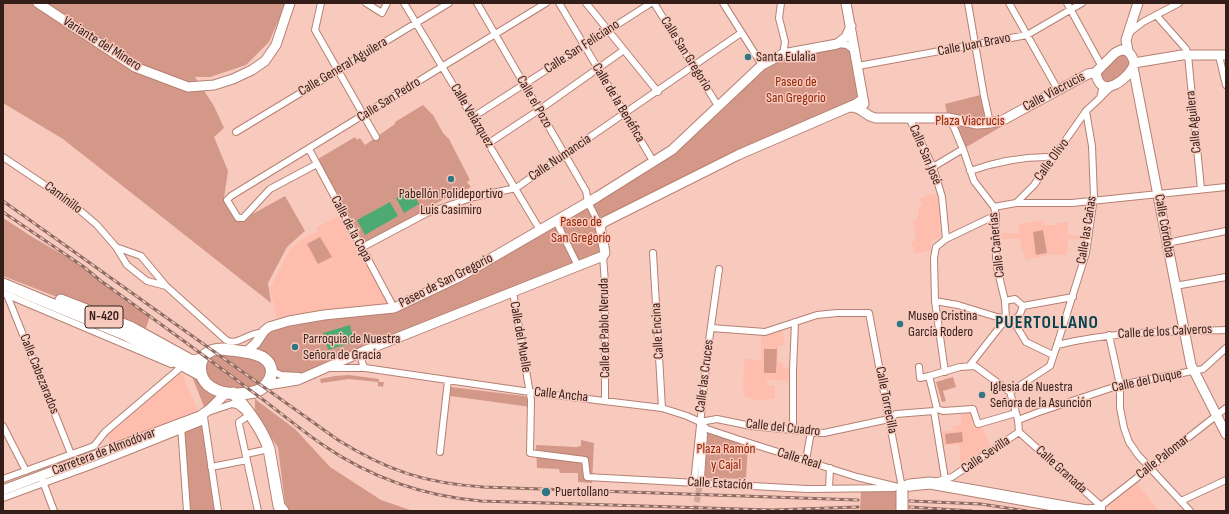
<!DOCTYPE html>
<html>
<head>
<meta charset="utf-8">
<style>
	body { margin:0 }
	#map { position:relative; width:1229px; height:514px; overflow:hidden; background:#f8cabe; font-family:"Sofia Sans Condensed",sans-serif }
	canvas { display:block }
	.frame { position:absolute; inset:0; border:4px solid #331e19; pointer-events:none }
</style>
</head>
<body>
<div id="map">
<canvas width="1229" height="514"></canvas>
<div class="frame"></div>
</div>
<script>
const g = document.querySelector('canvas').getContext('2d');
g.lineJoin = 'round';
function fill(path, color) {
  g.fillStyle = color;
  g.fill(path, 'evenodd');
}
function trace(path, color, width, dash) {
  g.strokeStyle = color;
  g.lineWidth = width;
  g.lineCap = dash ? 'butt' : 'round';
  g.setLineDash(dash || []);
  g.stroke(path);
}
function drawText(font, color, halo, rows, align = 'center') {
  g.font = font + ' "Sofia Sans Condensed",sans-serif';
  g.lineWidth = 3;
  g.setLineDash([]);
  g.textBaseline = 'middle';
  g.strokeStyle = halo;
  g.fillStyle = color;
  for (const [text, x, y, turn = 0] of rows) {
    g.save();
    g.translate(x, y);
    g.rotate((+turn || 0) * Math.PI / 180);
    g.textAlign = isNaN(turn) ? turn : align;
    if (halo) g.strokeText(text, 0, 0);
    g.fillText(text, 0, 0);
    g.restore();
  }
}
fill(new Path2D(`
	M933,193L934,195L937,194L941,237L931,241V250L915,254L911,242L916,240L913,221L917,219V216L919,215L918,208L923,206L920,199Z
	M343,213L392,305L284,322L277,319L270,288L290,249L307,236L318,232L316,228Z
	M1043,220L1044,225H1058V223L1068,222V235L1084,236V240L1068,239L1067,255L1054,254L1026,260L1022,249L1020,239H998V232L1019,234V224Z
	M781,329L785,345L778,346V362H783V368H790V381L767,380V386L775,385V399L755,400L744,397L745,390L743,389L744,359L761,360V336Z
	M180,368L200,416L114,449L105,432Z
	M961,413H971L973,426L976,428L982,426L991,447L962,467L959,453L961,452L958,444L942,446L940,432L953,430L952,426L961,425Z
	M1136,482L1159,511H1114L1107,505Z`), '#febdad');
fill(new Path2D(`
	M3,3H286L269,42L246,65L210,77H195L214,106L224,128L214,137L228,171L224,198L238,222L285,196L305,231L287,247L268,283L271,303L63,139L3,103Z
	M837,44L852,48L863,96L604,222L605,253L302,375H281L251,348L266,329L389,309L459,277L653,161L762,65L783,54Z
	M1125,50L1133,67L1105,88L1098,69Z
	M984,94L990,123L1002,120L1004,125L963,149L948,118L945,104Z
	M423,105L433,115L443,133L449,139L470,180L467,182L471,187L459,194L458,191L365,244L318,159L355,137L357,140L360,138L365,145L395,124V122Z
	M3,218L34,238L84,267L101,281L150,316L145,331L3,276Z
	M1043,230L1047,253L1036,255L1033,232Z
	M320,237L332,257L318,264L307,244Z
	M764,349H777L776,373H764Z
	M216,353C228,355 255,355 263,364C266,367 267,372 267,376C264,379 262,384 259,386C247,394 213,389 206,376C204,371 205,365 206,360Z
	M190,371L215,393C217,402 211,405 204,407Z
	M349,375L379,379V382H384L383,387L378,386V382L349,379L321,383L320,379L335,376Z
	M953,377L956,387L943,391L946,401L942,402L936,382Z
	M451,387L524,396L531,400V407L450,396Z
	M255,399L295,429L330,467L381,500L413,511L286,510L278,448L255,411Z
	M204,421L218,511H187L182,429Z
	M707,429L748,443L746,479L705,478Z
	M962,432L963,442L946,444L945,434Z
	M581,440L594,443L592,483L578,482V473H560L559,469L537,468L536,445L576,447L581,446Z
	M902,488V511H860L861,489Z`), '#d49889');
fill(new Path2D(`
	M412,190L419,204L404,213L396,198Z
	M390,202L398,216L365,235L357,220Z
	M350,325L354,342L328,350L323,333Z`), '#4daa72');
trace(new Path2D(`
	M695,511L701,479`), '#d1a89d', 6, [6, 3]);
const street = new Path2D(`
	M321,3L315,30L376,137
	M366,3L382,13L387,3
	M404,3L540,230
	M477,3L586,191L588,202L600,226
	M559,3L653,161
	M586,3L658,92
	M654,3L718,106
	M723,3L762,65
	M781,3L779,18L785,42L783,54
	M968,3L984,96L990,123
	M1009,3L1058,90
	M1067,3L1101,65
	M1156,15L1186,49L1188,55L1201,189
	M1130,32L1143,22L1179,3
	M837,44L847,45L855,51
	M1219,56L1226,85
	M858,66L1027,35L1082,3
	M1102,85V90L1100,98L1110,88
	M473,117L651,3
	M909,118L933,167L942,197L946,239
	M950,118L963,149L974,181L994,207L996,215V263L1005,301
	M236,132L449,3
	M489,143L539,110L624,50
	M309,149L394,308
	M3,157L70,202L97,225L116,247L141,256L166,286L226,340C237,347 250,331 262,333
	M317,164L270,189L243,218H238L227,200L231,196L546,3
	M933,167L963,149
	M970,171C998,161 1025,156 1054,157
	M1016,203L1034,185L1086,111L1100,98
	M994,207L1016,203H1072L1226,187
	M556,221L578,266
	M1167,243L1226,231
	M116,247L127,265L147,281L166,286
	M361,248L427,213L474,197L516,188L741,33
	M653,253L662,408
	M603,256L605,283V400
	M1175,286L1226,277
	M513,292L531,400L530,453L585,460L587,477L807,489L895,488
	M3,293L171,364
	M7,295L71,454
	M1015,299L1023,306L1020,314L1014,322L1006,319L1005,301Z
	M935,301L958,305L997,317L1006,318
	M1023,306L1073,297
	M1014,322L1026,342L1053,355
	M711,328L765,332L817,315L837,313H869L902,488
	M1109,335L1120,385V408L1124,428L1129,442L1138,455L1190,511
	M1057,345C1113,331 1169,332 1226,330
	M364,351C360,356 361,363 365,368
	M970,365L1006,319
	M919,367L920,378L929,376
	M329,368H365L530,392L662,408L687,416L700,422L707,429L737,439L857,477L902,488
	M270,370L281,375L299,376
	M945,372L935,301L934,258L936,247L946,239L996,215
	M1010,392L1050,366L1057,345L1086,253L1094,197L1092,146L1086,111
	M937,409L943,411L973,409L978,424L1016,413
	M934,411L937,409L929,376L960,367L975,366L1010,392L1018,420L1019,432
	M934,411L945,479
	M248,416L239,422V424L258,511
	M1018,420L1039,412L1120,385L1203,369L1226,348
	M700,422L717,419L751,426L824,433L889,419L896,414L934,411
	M701,425L704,434L701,478
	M3,426L26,471
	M181,426L187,511
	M793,430V370L795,322
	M1019,432L1101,506L1102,508
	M440,452L448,380
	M246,454L269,449
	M806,460L811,432
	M211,467L247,460
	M3,479L94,446L105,432L180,368L185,366
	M42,479L54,511
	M935,482L952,477L1019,432
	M694,483L708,348L719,269
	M829,488L830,468
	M3,498L96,464L204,421
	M1181,501L1226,480
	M1101,506L1226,408
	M218,511L204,417L205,413L232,404L237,405L242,409`);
const secondary = new Path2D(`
	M38,3L135,67L188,87L214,85L233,79L252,70L265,61L276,45L290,3
	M846,3L864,104
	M1121,50C1126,50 1128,51 1131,55C1133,58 1134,61 1134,64C1131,77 1099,103 1096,72L1115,53Z
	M1128,51L1126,40L1138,3
	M1134,63L1182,55H1226
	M1133,67L1191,365L1226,434
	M849,107C863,107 863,115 875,118H948L977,124L990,123L1003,120L1088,74L1094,73L1096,75
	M245,353L256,343L264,331L269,327L289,321L324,315L394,308L459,277L597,197L672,150L762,65L783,54L837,44L846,37L851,26
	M267,385L298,380L364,351L603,256L605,253L600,226L604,222L738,155L856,104L863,99
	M3,490L200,416L210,409L226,393`);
const highway = new Path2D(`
	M3,284L126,335L201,375
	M61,300L130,327L190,360L195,361L203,358
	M223,349C235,351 251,351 262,357C281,368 268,392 249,393C236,395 219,394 208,385C200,378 197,363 206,354C210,350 217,349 223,349Z
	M233,393C247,409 262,428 269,449L279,506L283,511
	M902,490V488L910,485L930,483L1087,511
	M1086,511L1099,510`);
trace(street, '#b58073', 8);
trace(secondary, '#b58073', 11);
trace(highway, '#b58073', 13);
trace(street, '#fff', 6);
trace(secondary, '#fff', 9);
trace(highway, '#fff', 11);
const rail = new Path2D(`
	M3,201L338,440C388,471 425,483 483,487L858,500
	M3,212L84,267L101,281C151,317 201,353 250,390C275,408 298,428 323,445C371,478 423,496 481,501L772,510L858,507
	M910,501L981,504L1027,511
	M910,507L972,511`);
trace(rail, '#8d6c64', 3);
trace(rail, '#f8cabe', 1.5, [4.5]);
const highwayBridge = new Path2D(`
	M902,511V490`);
trace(highwayBridge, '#b58073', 13, []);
trace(highwayBridge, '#fff', 11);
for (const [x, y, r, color] of [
	[748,57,4,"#327686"],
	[451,179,4,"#327686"],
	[900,324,4,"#327686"],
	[295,347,4,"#327686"],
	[982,395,4,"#327686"],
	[546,492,5,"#327686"]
]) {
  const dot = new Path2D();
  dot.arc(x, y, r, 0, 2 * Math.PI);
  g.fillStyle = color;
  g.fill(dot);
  trace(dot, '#f8cabe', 1.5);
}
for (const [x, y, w] of [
	[104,317,38]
]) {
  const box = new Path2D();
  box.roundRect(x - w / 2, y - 11, w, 22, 3);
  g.fillStyle = '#f8cabe';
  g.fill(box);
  trace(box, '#331e19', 1);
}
drawText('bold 13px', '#331e19', null, [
	["N-420",104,317]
]);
drawText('14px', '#331e19', '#f8cabe', [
	["Variante del Minero",102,44,32],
	["Calle Juan Bravo",974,45,-11],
	["Calle San Feliciano",582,47,-33],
	["Calle San Gregorio",686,54,58],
	["Calle General Aguilera",343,67,-31],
	["Calle Viacrucis",1054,92,-28],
	["Calle San Pedro",389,100,-32],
	["Calle el Pozo",534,102,60],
	["Calle de la Benéfica",618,103,59],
	["Calle Velázquez",472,116,59],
	["Calle Aguilera",1194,122,-96],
	["Calle San José",925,155,67],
	["Calle Numancia",560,158,-34],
	["Calle Olivo",1052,160,-54],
	["Caminillo",63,198,37],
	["Calle Córdoba",1164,226,80],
	["Calle de la Copa",351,229,62],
	["Calle las Cañas",1087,230,-81],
	["Calle Cañerías",997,245,-96],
	["Paseo de San Gregorio",446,281,-27],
	["Calle de Pablo Neruda",605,328,-91],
	["Calle Encina",658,331,-93],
	["Calle de los Calveros",1165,332,-3],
	["Calle del Muelle",520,337,80],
	["Calle Cabezarados",39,374,68],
	["Calle las Cruces",705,376,-83],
	["Calle del Duque",1147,381,-12],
	["Calle Ancha",561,395,6],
	["Calle Torrecilla",886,400,79],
	["Calle del Cuadro",783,428,6],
	["Carretera de Almodóvar",104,452,-21],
	["Calle Sevilla",986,455,-34],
	["Calle Palomar",1163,457,-38],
	["Calle Real",799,459,17],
	["Calle Granada",1061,470,42],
	["Calle Estación",720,484,3]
]);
drawText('14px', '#331e19', '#f8cabe', [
	["Santa Eulalia",756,57],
	["Pabellón Polideportivo",451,194,"center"],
	["Luis Casimiro",451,210,"center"],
	["Museo Cristina",908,316],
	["García Rodero",908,332],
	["Parroquia de Nuestra",303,339],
	["Señora de Gracia",303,355],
	["Iglesia de Nuestra",990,387],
	["Señora de la Asunción",990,403],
	["Puertollano",555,492]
], 'left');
drawText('14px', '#912101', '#f8cabe', [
	["Paseo de",796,82],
	["San Gregorio",796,98],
	["Plaza Viacrucis",970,121],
	["Paseo de",581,222],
	["San Gregorío",581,238],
	["Plaza Ramón",726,449],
	["y Cajal",726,465]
]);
g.letterSpacing = '1px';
drawText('bold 18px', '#05434e', '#f8cabe', [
	["PUERTOLLANO",1047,323]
]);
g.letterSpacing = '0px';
</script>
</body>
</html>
